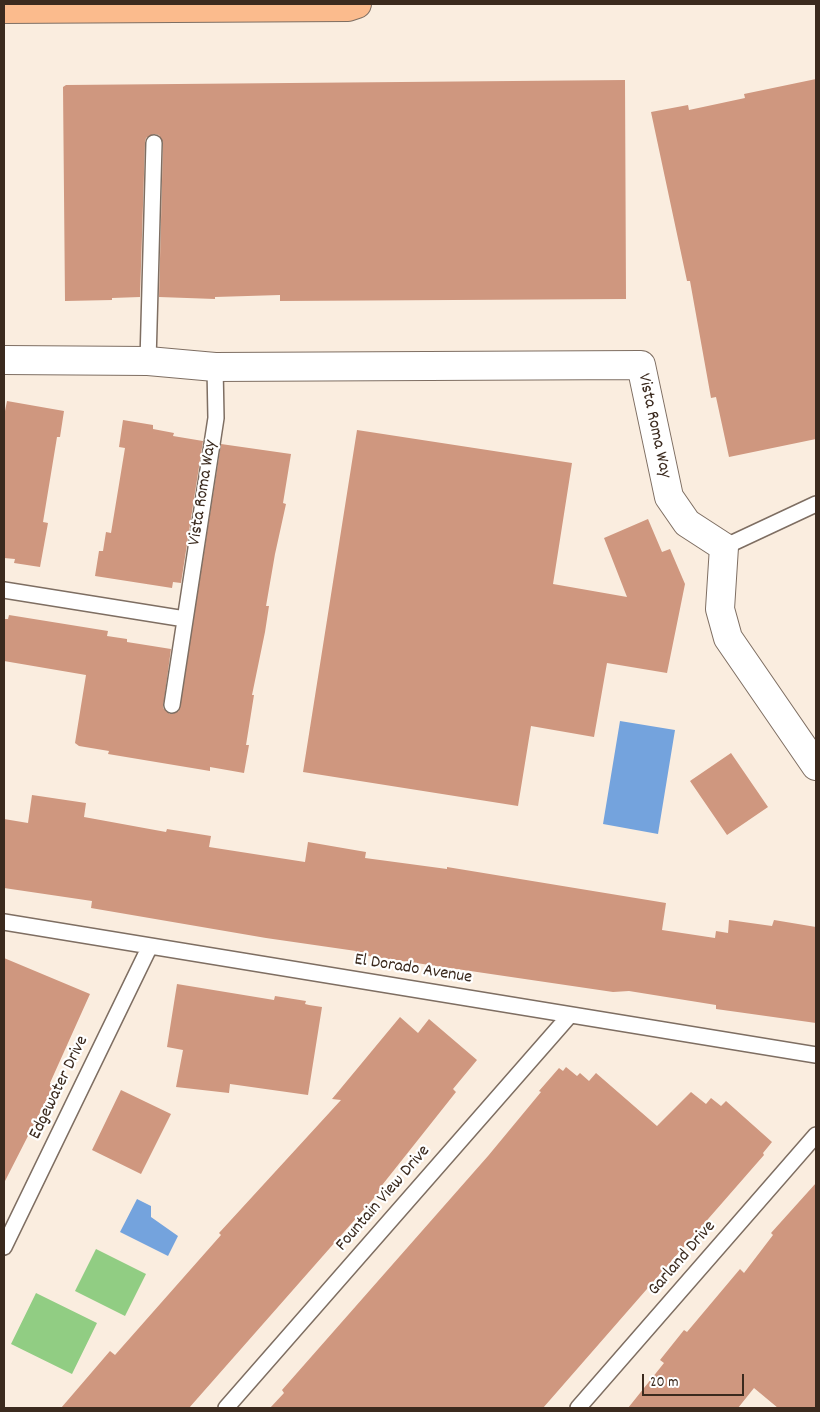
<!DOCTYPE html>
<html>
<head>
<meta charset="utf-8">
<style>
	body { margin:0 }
	#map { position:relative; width:820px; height:1412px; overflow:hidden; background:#faeddf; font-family:Dekko,sans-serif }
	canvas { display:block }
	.frame { position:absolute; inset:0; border:5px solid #3b2a1e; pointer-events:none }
	.scale { position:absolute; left:642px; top:1374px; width:102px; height:22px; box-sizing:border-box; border:2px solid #3b2a1e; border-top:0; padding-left:6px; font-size:15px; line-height:18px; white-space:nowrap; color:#3b2a1e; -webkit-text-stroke:4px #fff; paint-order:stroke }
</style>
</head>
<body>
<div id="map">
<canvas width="820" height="1412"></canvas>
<div class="frame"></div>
<div class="scale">20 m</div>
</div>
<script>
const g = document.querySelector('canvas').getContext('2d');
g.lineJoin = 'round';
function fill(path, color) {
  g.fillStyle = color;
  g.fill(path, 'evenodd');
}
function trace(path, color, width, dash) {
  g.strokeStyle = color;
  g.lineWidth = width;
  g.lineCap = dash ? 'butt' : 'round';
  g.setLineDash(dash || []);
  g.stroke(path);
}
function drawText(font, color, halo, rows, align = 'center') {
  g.font = font + ' Dekko,sans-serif';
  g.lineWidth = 4.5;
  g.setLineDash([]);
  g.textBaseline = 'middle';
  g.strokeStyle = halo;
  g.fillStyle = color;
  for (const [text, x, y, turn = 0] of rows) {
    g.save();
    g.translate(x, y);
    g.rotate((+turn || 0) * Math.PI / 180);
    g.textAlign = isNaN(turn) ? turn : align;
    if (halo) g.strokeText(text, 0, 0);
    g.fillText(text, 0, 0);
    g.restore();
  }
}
fill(new Path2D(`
	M96,1249L146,1274L125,1316L75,1291Z
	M36,1293L97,1323L72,1374L11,1344Z`), '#91cd83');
fill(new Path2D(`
	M620,721L675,730L658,834L603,824Z
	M137,1199L151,1206V1217L178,1236L168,1256L120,1232Z`), '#74a3dd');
fill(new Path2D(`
	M816,79V439L729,457L716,397L711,398L690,281H687L651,112L688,105L689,110L745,98L744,94Z
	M625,80L626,299L280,301V295L215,297V299L159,297L163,143L159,135L154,134L146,138L145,143L140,297L112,298V300L65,301L63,87L66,85Z
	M7,401L64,411L60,437H57L43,522L48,523L40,567L14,563L15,559L4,558V416Z
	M123,420L153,425V429L174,433L173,436L203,441L181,583L173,582L172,588L95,576L99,551H103L106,532L111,533L125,448L119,447Z
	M357,430L572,463L553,584L627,597L604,538L648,519L662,552L670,549L685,584L667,673L607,663L594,737L531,726L518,806L303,772Z
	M221,444L291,454L283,503L286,504L275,554L266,606H269L265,632L252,695H254L246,745H249L244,773L210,767V771L108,754L109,751L79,746L75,743L86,675L4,661V619H8L9,615L108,631L107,636L127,639V642L171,649L163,708L170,714L179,711Z
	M731,753L768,807L727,835L690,781Z
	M32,795L86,803L84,817L166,832L167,829L211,836L209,847L305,862L308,842L366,852L365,858L447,869V867L666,903L662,930L715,938L716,931L728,933L729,920L772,926L774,920L816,927V1023L716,1009V1005L629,991L613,992L355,954L356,951L266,938L91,908L92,901L4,888V819L28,823Z
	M4,958L90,994L50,1083L54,1085L4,1183Z
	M177,984L274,1000L275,996L306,1001L305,1004L309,1005L322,1007L308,1095L230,1084L229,1093L176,1087L183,1050L167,1047Z
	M400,1017L418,1033L429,1019L477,1060L453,1089L456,1092L379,1189L381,1190L189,1408H61L110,1351L115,1355L221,1235L219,1233L341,1100L332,1099Z
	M566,1067L577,1076L580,1073L589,1081L596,1073L657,1126L691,1092L706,1104L711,1098L721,1106L726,1101L772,1142L763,1153L764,1155L543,1408H270L284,1393L282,1390L488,1156L541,1092L539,1091L559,1068L563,1071Z
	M121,1090L171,1114L141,1174L92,1150Z
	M816,1183V1408H778L754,1388L738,1408H628L664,1363L660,1360L684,1330L687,1332L740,1269L744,1273L773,1235L771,1233Z`), '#cf977f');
const lane = new Path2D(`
	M148,361L154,143
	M724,547L816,504
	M4,590L185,619
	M172,705L216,418L215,367
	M4,922L816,1055
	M4,1247L150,946
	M226,1408L570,1015
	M578,1408L816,1135`);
const street = new Path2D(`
	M4,360L148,361L215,367L641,365L669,497L687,523L724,547L720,609L728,638L816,766`);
const highway = new Path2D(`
	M4,9L348,7L357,4`);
trace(lane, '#7e6e62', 18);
trace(street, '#7e6e62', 30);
trace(highway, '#7e6e62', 30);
trace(lane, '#fff', 15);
trace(street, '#fff', 28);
trace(highway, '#fbbb8d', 28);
drawText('18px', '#3b2a1e', '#fff', [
	["Vista Roma Way",653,426,78],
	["Vista Roma Way",204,493,-81],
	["El Dorado Avenue",413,970,9],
	["Edgewater Drive",60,1088,-64],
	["Fountain View Drive",384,1199,-49],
	["Garland Drive",683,1259,-49]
]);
</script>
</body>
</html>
